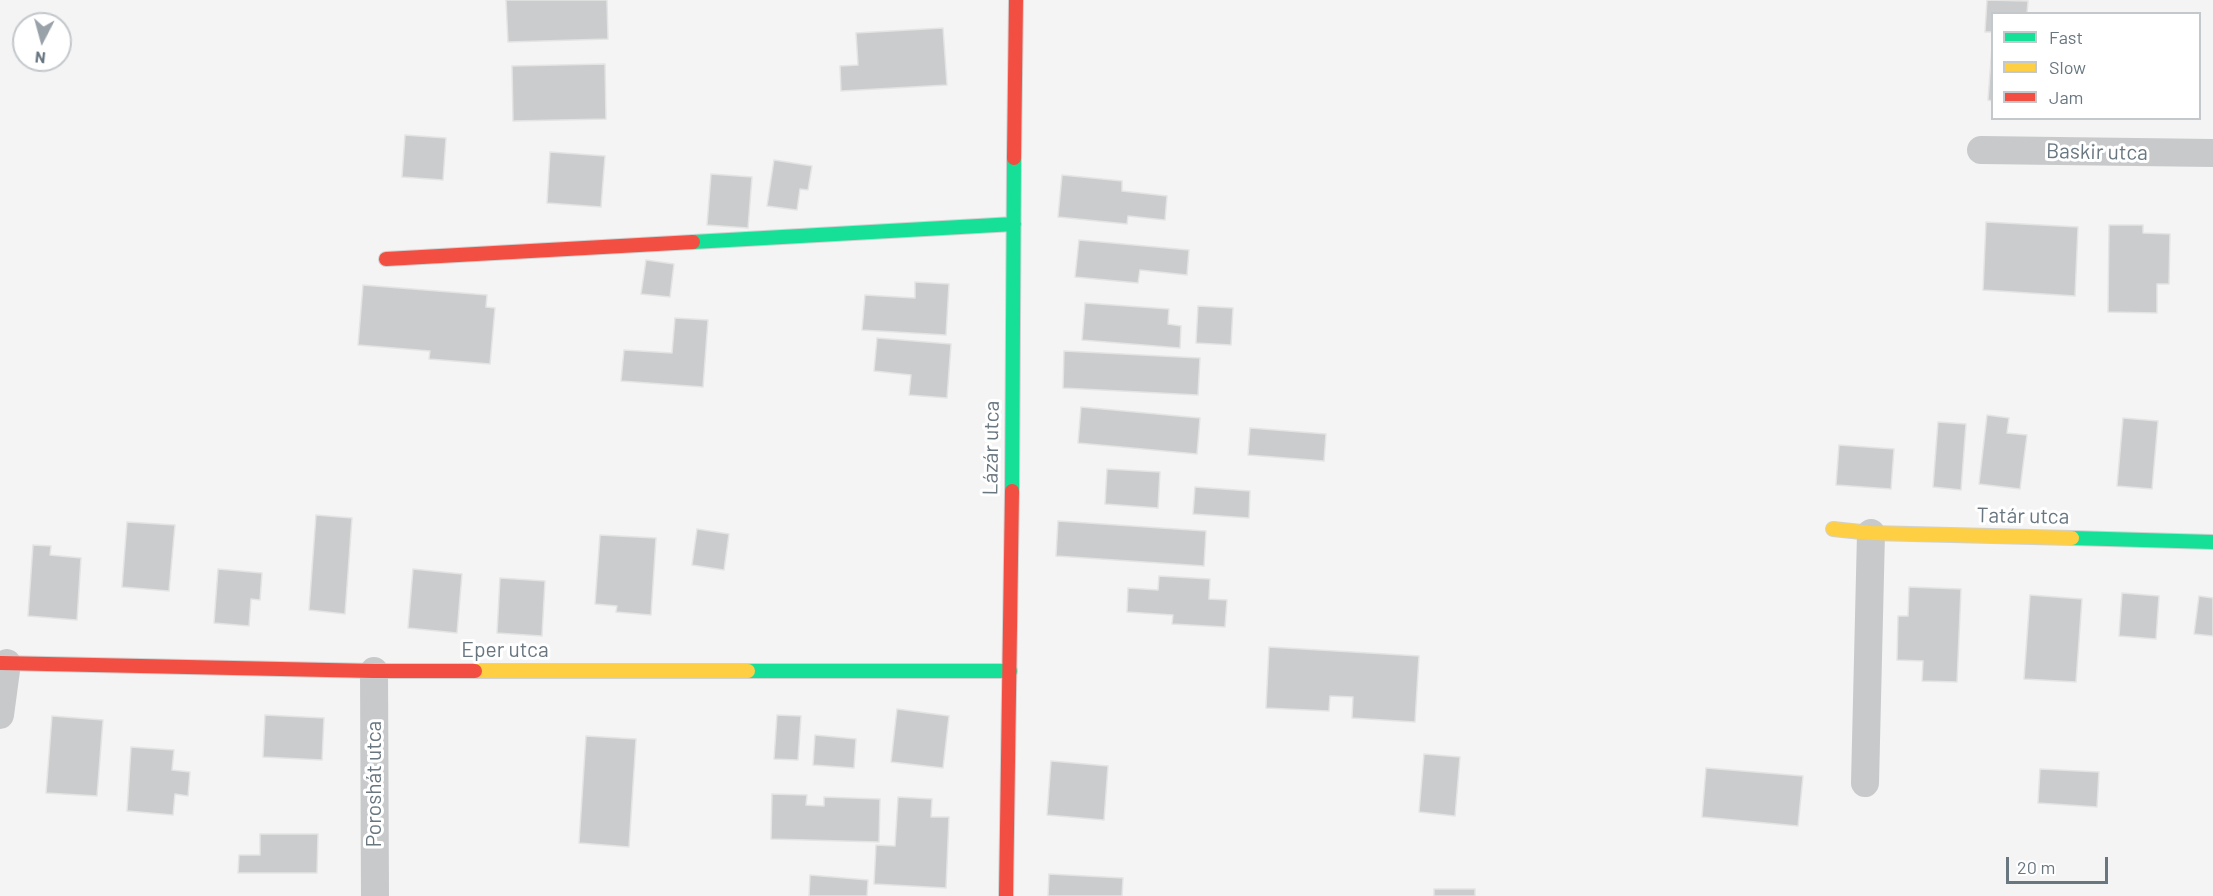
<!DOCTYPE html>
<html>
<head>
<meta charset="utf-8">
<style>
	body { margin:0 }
	#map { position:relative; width:2213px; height:896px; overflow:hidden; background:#f4f4f4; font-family:Barlow,sans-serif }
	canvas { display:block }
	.legend { position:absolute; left:1991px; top:12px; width:210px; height:108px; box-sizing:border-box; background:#fff; border:2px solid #c3c8cc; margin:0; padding:8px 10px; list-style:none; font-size:18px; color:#687680 }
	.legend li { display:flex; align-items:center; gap:12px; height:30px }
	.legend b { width:30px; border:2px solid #c3c8cc }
	.north { position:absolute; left:12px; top:12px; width:60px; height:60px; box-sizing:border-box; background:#fff; border:2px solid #c3c8cc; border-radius:50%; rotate:186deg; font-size:16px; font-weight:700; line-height:24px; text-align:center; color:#687680 }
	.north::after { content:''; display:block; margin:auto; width:21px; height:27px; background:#99a2a9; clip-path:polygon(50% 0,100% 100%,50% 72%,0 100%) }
	.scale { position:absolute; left:2006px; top:857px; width:102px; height:27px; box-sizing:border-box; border:3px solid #687680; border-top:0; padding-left:8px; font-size:18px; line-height:21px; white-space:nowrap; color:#687680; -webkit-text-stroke:4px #fff; paint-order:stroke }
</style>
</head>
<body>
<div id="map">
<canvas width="2213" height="896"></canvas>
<ul class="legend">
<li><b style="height:8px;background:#16e098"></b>Fast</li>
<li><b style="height:8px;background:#ffcf43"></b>Slow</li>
<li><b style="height:8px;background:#f24e42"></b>Jam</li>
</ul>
<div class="north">N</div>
<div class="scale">20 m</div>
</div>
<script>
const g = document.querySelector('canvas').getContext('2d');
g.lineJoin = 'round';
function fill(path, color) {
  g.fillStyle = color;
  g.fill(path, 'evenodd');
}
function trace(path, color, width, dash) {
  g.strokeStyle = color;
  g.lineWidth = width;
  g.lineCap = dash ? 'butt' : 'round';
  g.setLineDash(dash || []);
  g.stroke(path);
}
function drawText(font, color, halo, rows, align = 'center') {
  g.font = font + ' Barlow,sans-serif';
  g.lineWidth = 6;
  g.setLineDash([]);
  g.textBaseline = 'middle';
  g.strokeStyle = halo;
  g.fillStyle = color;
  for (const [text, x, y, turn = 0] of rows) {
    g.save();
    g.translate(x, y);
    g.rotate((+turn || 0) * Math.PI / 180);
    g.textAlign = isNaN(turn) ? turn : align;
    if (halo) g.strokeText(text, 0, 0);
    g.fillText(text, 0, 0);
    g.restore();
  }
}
const building = new Path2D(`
	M506,0H607L608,39L508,42Z
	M1987,0L2028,1L2027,14H1992V32H1985Z
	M943,28L947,85L841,91L840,66L858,65L856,33Z
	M1992,46V101L1988,100Z
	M605,64L606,119L513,121L512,66Z
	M405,135L446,138L443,180L402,177Z
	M550,152L605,156L601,207L547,203Z
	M774,160L812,166L808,190L800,189L797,210L767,206Z
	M711,174L752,177L748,228L707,225Z
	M1062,175L1122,181V191L1167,196L1165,220L1128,216L1127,224L1058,217Z
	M1986,222L2078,227L2075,296L1983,290Z
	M2109,225H2143V233L2170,234L2169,284H2157V313L2108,312Z
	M1079,240L1189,250L1187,275L1140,270L1138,283L1075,277Z
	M646,260L674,264L670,297L641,294Z
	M915,282L949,284L946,335L862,330L865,295L915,298Z
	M363,285L487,295L486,307L495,308L490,364L429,359L430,351L358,345Z
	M1085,303L1169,309L1168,324L1181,326L1180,348L1082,340Z
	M1198,306L1233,308L1231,345L1196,343Z
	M675,318L708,320L703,387L621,381L624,350L672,353Z
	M877,338L951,344L947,398L909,395L911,375L874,371Z
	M1064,351L1200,358L1198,395L1063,388Z
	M1081,407L1200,418L1197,454L1078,443Z
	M1987,415L2009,418L2007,433L2027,435L2020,489L1979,484Z
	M2123,418L2158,421L2152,489L2117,486Z
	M1938,422L1966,424L1961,490L1933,487Z
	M1250,428L1326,434L1324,461L1248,455Z
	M1839,445L1894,449L1891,489L1836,485Z
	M1107,469L1160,472L1158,508L1105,504Z
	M1195,487L1250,491L1249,518L1193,514Z
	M316,515L352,518L345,614L309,610Z
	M1058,521L1206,531L1204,566L1056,556Z
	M127,522L175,525L169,591L122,587Z
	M697,529L729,534L724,570L692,565Z
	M600,535L656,538L651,615L616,612L617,606L595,604Z
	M33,545L51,546L50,555L81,558L77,620L28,616Z
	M218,569L262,573L260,600L251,599L249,626L214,623Z
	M413,569L462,574L457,633L408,628Z
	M1159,576L1210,579L1209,599L1227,600L1225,627L1172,624L1173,615L1127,612L1128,588L1158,590Z
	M500,578L545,581L542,636L497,633Z
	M1909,587L1961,589L1957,682L1922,681L1923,661L1897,660L1898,616H1908Z
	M2122,593L2159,596L2156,639L2119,636Z
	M2030,595L2082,599L2076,682L2024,679Z
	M2199,596L2213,598V636L2194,634Z
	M1269,647L1419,656L1415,722L1352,718L1353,697L1330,696L1329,711L1266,708Z
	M897,709L949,716L943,768L891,762Z
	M265,715L324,718L322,760L263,757Z
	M777,715L801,716L798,760L774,759Z
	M52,716L103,720L97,796L46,793Z
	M815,735L856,739L854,768L813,765Z
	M586,736L636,739L629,847L579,843Z
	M131,747L174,750L172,770L190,772L188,796L175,794L173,815L127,811Z
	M1424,754L1460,757L1455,816L1419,812Z
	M1051,761L1108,766L1104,820L1047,815Z
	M1706,768L1803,776L1798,826L1702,817Z
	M2040,769L2099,772L2097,807L2038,803Z
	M772,794L807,795L806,805L824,806V797L880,799L879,842L771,839Z
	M898,797L932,799L931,817H949L946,888L874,884L876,845L895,846Z
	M260,834H318L317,873H238L239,855H260Z
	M1049,874L1123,878L1122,896H1048Z
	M810,875L868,880L867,896H809Z
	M1434,889H1475V896H1434Z`);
fill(building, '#cbcccd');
trace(building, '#e4e4e4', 1.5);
const fast = new Path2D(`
	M693,242L1014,224
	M1012,491L1014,158
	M2072,538L2213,542
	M748,671H1010`);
const slow = new Path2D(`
	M1833,529L1871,533L2072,538
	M475,671H748`);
const jam = new Path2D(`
	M1014,158L1016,0
	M386,259L693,242
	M0,663L374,671H475
	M1006,896L1012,491`);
trace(fast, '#d0d1d1', 16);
trace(slow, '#d0d1d1', 16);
trace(jam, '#d0d1d1', 16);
trace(new Path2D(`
	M1981,150L2213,153
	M374,671L375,896
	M0,715L7,663
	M1865,783L1871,533`), '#c7c9ca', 28);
trace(fast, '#16e098', 14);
trace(slow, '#ffcf43', 14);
trace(jam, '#f24e42', 14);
drawText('21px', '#687680', '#fff', [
	["Baskir utca",2097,152,1],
	["Lázár utca",991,448,-89],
	["Tatár utca",2023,516,1],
	["Eper utca",505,650],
	["Poroshát utca",374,784,-90]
]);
</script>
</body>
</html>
